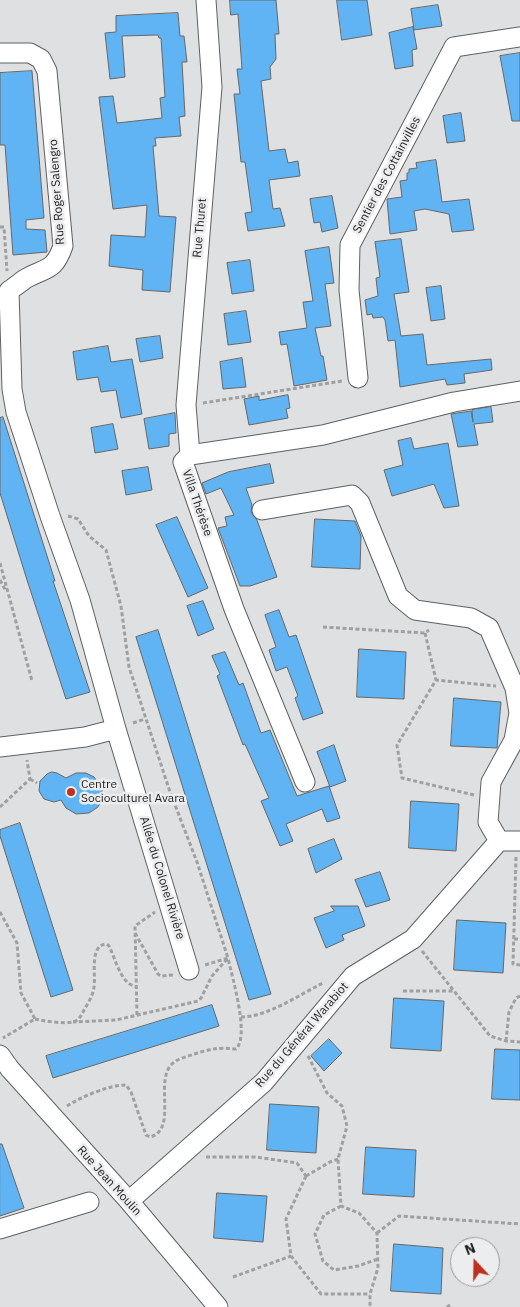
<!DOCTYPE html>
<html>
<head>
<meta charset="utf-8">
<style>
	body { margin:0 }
	#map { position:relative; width:520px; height:1307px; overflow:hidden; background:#dfe0e1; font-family:"IBM Plex Sans",sans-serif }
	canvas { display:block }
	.north { position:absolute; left:450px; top:1237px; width:50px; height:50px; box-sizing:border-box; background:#ecedee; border:1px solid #9a9b9c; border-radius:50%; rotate:339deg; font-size:14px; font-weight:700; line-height:20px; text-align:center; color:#1f1f20 }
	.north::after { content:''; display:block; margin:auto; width:18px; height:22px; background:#bd3120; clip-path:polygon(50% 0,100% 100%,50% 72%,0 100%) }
</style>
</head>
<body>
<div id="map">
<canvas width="520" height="1307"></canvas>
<div class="north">N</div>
</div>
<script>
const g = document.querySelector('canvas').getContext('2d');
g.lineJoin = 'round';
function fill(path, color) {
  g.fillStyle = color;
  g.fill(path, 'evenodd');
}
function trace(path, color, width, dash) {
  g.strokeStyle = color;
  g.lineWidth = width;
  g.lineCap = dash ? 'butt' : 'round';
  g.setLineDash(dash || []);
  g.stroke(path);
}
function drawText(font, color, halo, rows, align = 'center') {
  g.font = font + ' "IBM Plex Sans",sans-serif';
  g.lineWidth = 5;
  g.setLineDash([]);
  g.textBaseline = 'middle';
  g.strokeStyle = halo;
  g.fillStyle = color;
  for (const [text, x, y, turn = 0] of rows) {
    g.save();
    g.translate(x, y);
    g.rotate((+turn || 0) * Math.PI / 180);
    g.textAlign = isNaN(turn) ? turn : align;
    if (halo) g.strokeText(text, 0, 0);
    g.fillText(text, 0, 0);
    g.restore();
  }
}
const building = new Path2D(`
	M230,0H276L279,34H275L276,59L270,67L271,79L261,81L269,151L285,149L288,163L298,161L300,176L269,180L273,209L280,208L285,226L248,231L245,213L252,212L245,162H241L234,94H240L237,69H242L238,14L231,15Z
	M337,0H367L372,35L342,40Z
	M438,5L442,26L414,30L411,9Z
	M178,13L180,36H184L187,62H182L185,116L179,117L181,136L155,138L156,146H153L159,216L176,217L170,292L142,290L143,270L109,266L111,235L145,237L147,205L113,209L99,97L113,96L117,123L162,118L160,98L165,97L161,38H159L158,35L122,36L125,77L110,79L105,33L116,32V16Z
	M413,27L417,49L412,50L413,66L395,69L389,33Z
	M520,53V121H512L500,56Z
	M32,71L44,218L26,220V229L45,230L47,252L13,255L5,145H0V73Z
	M461,113L465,141L447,143L443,116Z
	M436,160L442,202L469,199L474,230L452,232L449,214L425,209L414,211L417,230L390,234L387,199L402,197L400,181L407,180V173H409V169L417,168L416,163Z
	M332,196L338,228L322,232L320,222L314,223L310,199Z
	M401,239L409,292L394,294L401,336L423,334L427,365L491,359L492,370L464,374L465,383L447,385L445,379L400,387L395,340L388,341L385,320L383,317L373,318L372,314L367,315L365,300L378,296L376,278L380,277L375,242Z
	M329,247L334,283L325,284L331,326L315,328L321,356H323L327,380L294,386L287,344L281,345L279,332L307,328L303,302L313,301L305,251Z
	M250,260L254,291L232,294L227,263Z
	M441,286L445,319L431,321L426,288Z
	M246,311L251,342L228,345L224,314Z
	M160,336L163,358L140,362L136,339Z
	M108,346L111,362L132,359L142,414L121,418L116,390L101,392L98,377L77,380L73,352Z
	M242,358L246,387L223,389L220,362Z
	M288,395L290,408L286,409L288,418L249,425L244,399L259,396V400Z
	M491,407L493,422L474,424L478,445L458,447L451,414L471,411L473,422L472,410Z
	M175,413L176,433L169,434V446L149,449L144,419Z
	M3,417L55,581H53L90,692L66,699L27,580L0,493V418Z
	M113,424L118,449L95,453L91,428Z
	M411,438L414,449L448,443L459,506L444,508L434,484L392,496L384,470L403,465L398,441Z
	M270,464L274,483L246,488L252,505L251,512L257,520L277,577L250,586H240L218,528L227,526L225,517L234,515L221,488L206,494L202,483L228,472Z
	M148,467L152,490L126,495L122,471Z
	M177,517L208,588L188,597L156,525Z
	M315,519L355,521L361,536L360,569L312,567Z
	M203,601L214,629L198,636L187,606Z
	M279,610L289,637L296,635L323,713L303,720L295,698L298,696L287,667L276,671L269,650L276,647L265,615Z
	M158,630L271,994L249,1000L136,637Z
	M359,649L406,652L404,699L357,697Z
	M225,652L239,685L243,683L261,733L270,730L297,796L329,786L340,818L327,822L322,809L286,824L293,841L280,846L261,801L269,798L245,744L243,745L217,676L220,674L212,656Z
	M454,698L501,702L497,748L451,746Z
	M334,745L346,781L330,787L317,752Z
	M52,772L57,773L66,778L76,773H86L94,777L102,788V799L98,807L89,813L76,814L66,808L61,800L54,802L44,799L39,791L40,781L47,774Z
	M411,801L459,804L456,851L409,848Z
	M20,823L73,990L51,997L0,836V830Z
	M334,839L342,859L316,873L308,849Z
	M380,872L390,900L366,907L355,880Z
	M331,906H358L365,926L342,935L344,940L326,948L314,918L334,911Z
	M457,920L506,923L503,973L454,970Z
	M394,998L444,1001L441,1051L391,1048Z
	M212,1005L219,1026L53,1078L46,1056Z
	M329,1039L342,1053L324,1071L311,1056Z
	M495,1049L520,1050V1100L492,1099Z
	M270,1104L319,1107L316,1153L267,1150Z
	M0,1144H2L24,1208L0,1216Z
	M366,1147L416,1150L414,1197L363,1194Z
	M217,1193L267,1196L263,1242L214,1238Z
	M394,1244L443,1248L441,1294L391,1291Z`);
fill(building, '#60b4f4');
trace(building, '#666768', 1);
const minor = new Path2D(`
	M0,53H30L41,59L47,71L63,246C54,272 46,267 25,279C20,283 14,287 9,291L12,389L16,412L50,516L80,600L116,729L189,970
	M358,378L349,290L350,245L454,47L520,37
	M190,455L186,405L212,87L206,0
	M262,510L352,495L360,503L398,596L415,610L471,618L489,628L515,688L519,713L514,740L491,782L488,822L499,841
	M0,747L85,737L116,729
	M305,782L234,609L183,462L190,455L323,435L454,402L520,391
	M0,1055L10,1069L129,1201L218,1307
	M129,1201L264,1082L353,976L413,939L499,841H520
	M0,1229L89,1202`);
trace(minor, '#5f6061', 21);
trace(new Path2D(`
	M0,227H4L7,271
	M203,403L342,381
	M68,516L78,519L89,536L106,550L121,606L129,667L170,792L197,862L228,958L212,976L201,998L198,1001L116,1020L73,1022
	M0,563L32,681
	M0,580L6,591
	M323,627L425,633L429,630
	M425,633L436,680
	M133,723L145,719
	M30,779L37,783
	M474,795L402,778L397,745L436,680L496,686
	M0,807L30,779L27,760
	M516,857L513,964L520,965
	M0,912L17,943L21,993L35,1019L3,1038
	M135,933L158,974L161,976L173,975
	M514,939H520
	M422,951L490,1036L506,1041L520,1042
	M403,991H453
	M137,1015L135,926L155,912
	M241,1017C267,1017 299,995 323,983
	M35,1019C44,1021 63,1024 73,1022C80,1020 82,1014 85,1008C89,1002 93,995 94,987C96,975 89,944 107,944L109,946C116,959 120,984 137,987
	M506,1041L509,1012L516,998L520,996
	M308,1056L327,1093L342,1106L347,1126L338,1159L341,1206L359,1213L377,1233L378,1268L370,1294V1307
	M67,1106C81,1097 109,1085 126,1085L131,1092L146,1135L150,1137C178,1130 154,1081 172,1064C178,1058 187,1057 194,1054C211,1049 218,1047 236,1049C250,1036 232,977 228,958L205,965
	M206,1157H256L297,1163L306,1176
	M306,1176L286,1219L291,1256L321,1294H370
	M306,1176L330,1162L338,1159
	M341,1206L324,1215L315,1234L323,1261L334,1270L358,1266L378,1259
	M377,1233L399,1216L520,1224
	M233,1277L291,1256
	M447,1307L450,1305`), '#9fa0a1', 3, [4, 2.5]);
trace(minor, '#fff', 19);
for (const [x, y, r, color] of [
	[71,792,5,"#bd3120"]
]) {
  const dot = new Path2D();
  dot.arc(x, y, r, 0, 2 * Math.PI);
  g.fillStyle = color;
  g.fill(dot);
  trace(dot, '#ecedee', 2);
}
drawText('12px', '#1f1f20', '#ecedee', [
	["Sentier des Cottainvilles",387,175,-62],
	["Rue Roger Salengro",57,192,-94],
	["Rue Thuret",200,228,-85],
	["Villa Thérèse",197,503,71],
	["Allée du Colonel Rivière",162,878,73],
	["Rue du Général Warabiot",302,1035,-49],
	["Rue Jean Moulin",109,1181,48]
]);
drawText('12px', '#1f1f20', '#ecedee', [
	["Centre",81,785],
	["Socioculturel Avara",81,799]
], 'left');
</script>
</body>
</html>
